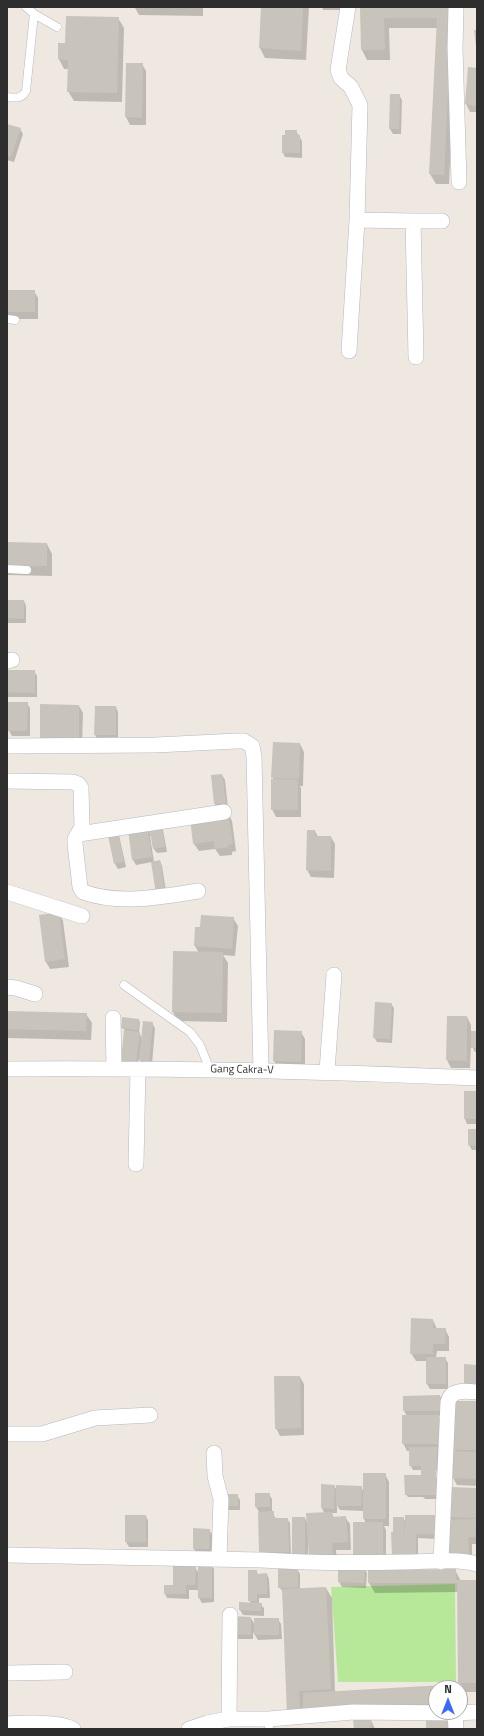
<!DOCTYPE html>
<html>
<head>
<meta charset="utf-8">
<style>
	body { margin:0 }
	#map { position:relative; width:484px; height:1736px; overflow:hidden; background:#efe8e0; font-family:"Titillium Web",sans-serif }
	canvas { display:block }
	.frame { position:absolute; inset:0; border:8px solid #2e2e2e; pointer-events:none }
	.north { position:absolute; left:428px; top:1680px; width:40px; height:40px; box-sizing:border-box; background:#fff; border:1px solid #ababab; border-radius:50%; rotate:0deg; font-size:11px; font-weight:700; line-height:16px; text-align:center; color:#2e2e2e }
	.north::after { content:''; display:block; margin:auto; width:14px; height:18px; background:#3d68ff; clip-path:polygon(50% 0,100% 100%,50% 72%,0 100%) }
</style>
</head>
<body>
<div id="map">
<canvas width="484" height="1736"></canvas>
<div class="frame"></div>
<div class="north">N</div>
</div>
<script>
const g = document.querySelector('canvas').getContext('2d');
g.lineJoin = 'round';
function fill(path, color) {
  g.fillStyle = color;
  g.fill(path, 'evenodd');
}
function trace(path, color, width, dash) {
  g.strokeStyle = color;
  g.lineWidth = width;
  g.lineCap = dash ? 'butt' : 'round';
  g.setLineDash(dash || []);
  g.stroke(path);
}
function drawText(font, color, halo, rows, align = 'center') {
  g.font = font + ' "Titillium Web",sans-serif';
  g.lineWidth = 3.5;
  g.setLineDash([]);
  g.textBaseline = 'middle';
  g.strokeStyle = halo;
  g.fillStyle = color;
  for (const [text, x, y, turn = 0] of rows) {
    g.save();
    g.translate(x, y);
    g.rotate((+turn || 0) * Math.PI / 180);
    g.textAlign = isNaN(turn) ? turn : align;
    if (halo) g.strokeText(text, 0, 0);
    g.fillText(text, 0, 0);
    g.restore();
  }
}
fill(new Path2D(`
	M455,1584L456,1682H338L331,1587Z`), '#b7e89a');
fill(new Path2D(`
	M108,7H203V16L139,15L135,8Z
	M262,7H309L306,60L265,58L260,48Z
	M322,7H348V10H323Z
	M361,7H457L449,184H436L430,174L437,28H389L390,60H367L362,50Z
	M118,18L124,28L122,102L74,101L68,91L69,69H64L59,59V44H66Z
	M127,64H142L146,71V125H130L126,117Z
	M469,68L477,69V112H470L466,104Z
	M399,95L402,100L401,134H393L390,129Z
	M7,125L20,129L23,134L14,162L7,160Z
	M296,131L302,141V158L285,157L283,153Z
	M7,291H34L38,298V319H7Z
	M7,543L47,544L52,554V576L7,575Z
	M7,601H24L26,606V623H7Z
	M7,671H34L37,676V697H7Z
	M27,703L30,708V736H12L9,731Z
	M79,706L83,713L82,746L45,745L41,738Z
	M116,707L118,712V740H98L95,735Z
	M300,744L304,752L303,786H300L301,788V817H276L272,809L274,780L272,777Z
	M222,775L225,780L228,808L217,809L215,804L212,776Z
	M228,813L232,821L236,851L232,852V855L220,856L215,849L199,851L194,844Z
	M160,825L163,830L167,852L157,853L154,849Z
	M147,828L152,836H150L154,862L160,861L162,866L167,897L152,862L136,865L133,860Z
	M315,831L318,837H331L335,844L334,878L311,877L307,870Z
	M109,832L119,835L126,867L118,869L115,864Z
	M59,913L63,921L69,967L50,969L46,962Z
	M233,918L238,926L235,956L223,955L228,963L227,1022L178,1021L173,1012L199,953L195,946Z
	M391,1004L394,1008L392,1043L377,1042L374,1037Z
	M7,1012L86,1014L92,1023L91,1040L7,1038Z
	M448,1017H467L471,1025V1032H477V1052H475L471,1045L470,1068H451L447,1060Z
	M139,1020L140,1022L139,1033L142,1038L152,1023L155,1028L152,1065L143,1064L139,1059L138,1067L124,1065L122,1060L125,1030L122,1028Z
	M275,1031L301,1032L305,1039V1069H279L274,1061Z
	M477,1092V1124H467L465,1119Z
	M469,1130H477V1150H472L469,1145Z
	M433,1320L437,1329H445L449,1337V1351H437L436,1358H445L448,1363V1389H430L427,1384V1361H416L411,1353Z
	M300,1377L304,1384V1435L280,1436L276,1428Z
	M440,1396L442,1401L443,1416H438L443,1424V1451H438L439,1470H436V1478L438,1480V1499H425L423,1497H408L406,1494L422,1476V1470H413L410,1465V1451H407L403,1443L407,1416L404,1411V1397Z
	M477,1402V1486L457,1485L453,1478L455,1452L453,1449Z
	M385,1474L389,1482V1526H384L386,1530V1564L364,1519V1511L340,1510L337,1505V1513H332L334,1518L345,1517L350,1524L351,1550H336L337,1564L308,1542V1561H296L305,1518L308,1524L324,1513L322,1508V1485L334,1486L337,1490L361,1487L364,1492Z
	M477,1489V1544H472V1562L450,1517Z
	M269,1494L272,1499V1512L276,1519H287L290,1523L291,1557L260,1553L259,1512L256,1507Z
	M237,1495L240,1500V1510H221Z
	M126,1516H146L148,1521V1547H129L126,1542Z
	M434,1516L437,1521V1539L418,1538V1562L393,1556L403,1518L406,1522Z
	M194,1529L209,1530L212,1534V1554H197L194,1549Z
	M211,1564L214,1569V1602L202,1603L199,1598V1590H189V1599L167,1598L165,1594L195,1567L199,1574Z
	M339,1567L364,1568L367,1573L366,1588L342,1587L339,1582Z
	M297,1569L300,1574V1589L326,1588L332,1598L335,1692L460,1685L459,1682L458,1592L375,1593L369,1583V1571L455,1570L461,1581H475L477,1585V1692H465L467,1695L468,1712L370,1718L375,1729H355L354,1718L304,1711L305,1724H294L283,1592L279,1587ZM436,1688H460V1712H436Z
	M256,1571L258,1574H267L269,1579L270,1598H259V1603L264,1608V1616L243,1615L240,1610V1603H251L249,1600Z
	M251,1618L255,1625L278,1619L281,1624L282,1639L258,1640L253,1632V1639H235L232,1634Z`), '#0003');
fill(new Path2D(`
	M261,7H303L301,51L259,48Z
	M360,7H452L444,175L429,174L437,18H384L385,50H361Z
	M66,16L119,17L117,93L67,92L68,60L58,59V43H65Z
	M474,30H477V46H476Z
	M126,63H143L142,118L125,117Z
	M468,67L477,68V106L465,104Z
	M390,94H400L399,129H389Z
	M7,124L21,128L11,157L7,156Z
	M285,130H297V135H300V153H282V135H285Z
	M7,290H35V312H7Z
	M7,542L47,543V566H7Z
	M7,600H24V619L7,618Z
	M7,670H35V693L7,692Z
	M8,702H28L27,731H8Z
	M40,704L79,705V739L40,738Z
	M95,706H116V735H94Z
	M273,742L300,743L299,779L271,778Z
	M222,774L226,803L214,804L211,775Z
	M271,779L298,780V810H271Z
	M228,812L233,844H228L229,847L215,849L214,841L193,844L190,818Z
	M161,824L165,847L153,849L149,826Z
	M147,827L152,857L132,860L128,830Z
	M117,829L124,862L114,864L107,831Z
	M307,830H315V836H331V871L306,870Z
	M160,860L165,893L156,894L151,862Z
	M59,912L65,959L45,962L39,915Z
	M201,915L234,917L232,949L194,946L195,927H200Z
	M173,951L223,952L222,1013L172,1012Z
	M375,1002L392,1003L390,1039L373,1038Z
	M7,1011L87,1013L86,1031L7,1029Z
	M447,1016H467V1061L446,1060Z
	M122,1017L139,1019L138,1030L121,1028Z
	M143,1021L153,1022L149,1061L139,1060Z
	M124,1030L140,1032L136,1062L121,1061Z
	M274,1030L302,1031L301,1062L273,1061Z
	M471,1031H477V1048H471Z
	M464,1091H477V1119H464Z
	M468,1129H477V1146L468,1145Z
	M411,1318L433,1319V1328H446L445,1344H433V1354H410Z
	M426,1357H446V1384H426Z
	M464,1364L477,1365V1388H464Z
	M274,1376H300L301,1428L275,1429Z
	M440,1395V1411H403V1396Z
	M453,1401H477V1450H452Z
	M402,1415H439V1444H402Z
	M409,1447H437L436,1495H405L404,1475H421V1466H409Z
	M452,1451L477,1452V1479L452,1478Z
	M363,1473H386V1519H363Z
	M321,1484L335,1485L334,1509L321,1508Z
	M336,1485L362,1486L361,1506H336Z
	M450,1487L477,1488V1518L449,1517Z
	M255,1493H270V1507H255Z
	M217,1494H238V1506H217Z
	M274,1511V1518H288L289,1552L259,1553L258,1512Z
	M332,1512V1517L346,1516L348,1542L332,1543L333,1557L309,1558L306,1513Z
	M125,1515H146V1542H125Z
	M405,1515H435V1534H416V1557L392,1556L391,1532H401H393V1517H404L405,1547Z
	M292,1517H305V1557H292Z
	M477,1519L475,1537H468L469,1555H448V1520Z
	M353,1522H383V1557H353Z
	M193,1528L210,1529L209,1549H193Z
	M198,1563H212V1598H198Z
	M173,1566H196L195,1585H186V1594H164V1585H173Z
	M338,1566L365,1567L364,1583L338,1582Z
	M278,1568H298V1587L278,1588Z
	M456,1569V1580H476V1683H458L457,1583H368V1570Z
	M248,1570H257V1574L267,1573V1594H257V1601H248Z
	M326,1587L331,1689L299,1691L300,1714L287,1715L282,1589Z
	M239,1602L262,1603L261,1611L239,1610Z
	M232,1616L251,1617V1635L231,1634Z
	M254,1618H279V1635H254Z
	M462,1684L463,1703H460V1688H436V1704L303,1711V1693Z
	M371,1718L372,1729H354L353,1719Z
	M426,1719H452V1729H426Z`), '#c8c3bb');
const service = new Path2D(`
	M26,7L34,14L57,27
	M7,97C15,98 22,99 26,91L34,14
	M7,319L15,320
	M7,569L27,570
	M124,985L190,1032L200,1045L210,1070
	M269,1729V1719`);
const minor = new Path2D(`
	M348,7L338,70L341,78L351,87L360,105L357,220L349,351
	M456,7L455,48L459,182
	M357,220L413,221L416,357
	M413,221H442
	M7,661L12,660
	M7,746L156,745L237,741H244L252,746L254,756L261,1071
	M7,781L73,782L78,784L81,788L82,827L75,839V844L80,887L83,892C119,905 161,897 198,891
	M79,834L224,812
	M7,892L82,916
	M7,987L16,988L35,994
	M113,1018L114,1068
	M7,1069C164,1068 320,1071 477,1078
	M327,1071L334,975
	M136,1164L138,1069
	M7,1434H42L95,1418L150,1415
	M214,1453L215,1476L221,1499L219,1559
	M7,1555L261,1560C309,1563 356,1563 404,1562C427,1562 454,1558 477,1564
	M441,1562L448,1402C451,1389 466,1391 477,1392
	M7,1673L65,1672
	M455,1713L456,1729
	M229,1719L230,1615
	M7,1724C24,1723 58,1721 73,1729
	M189,1729L207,1723L229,1719H269L353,1712L455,1713L477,1712`);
trace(service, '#b4b7c2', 9);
trace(minor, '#b4b7c2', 16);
trace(service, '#fff', 8);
trace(minor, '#fff', 15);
drawText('11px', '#2e2e2e', '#fff', [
	["Gang Cakra-V",242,1070,1]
]);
</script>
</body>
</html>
